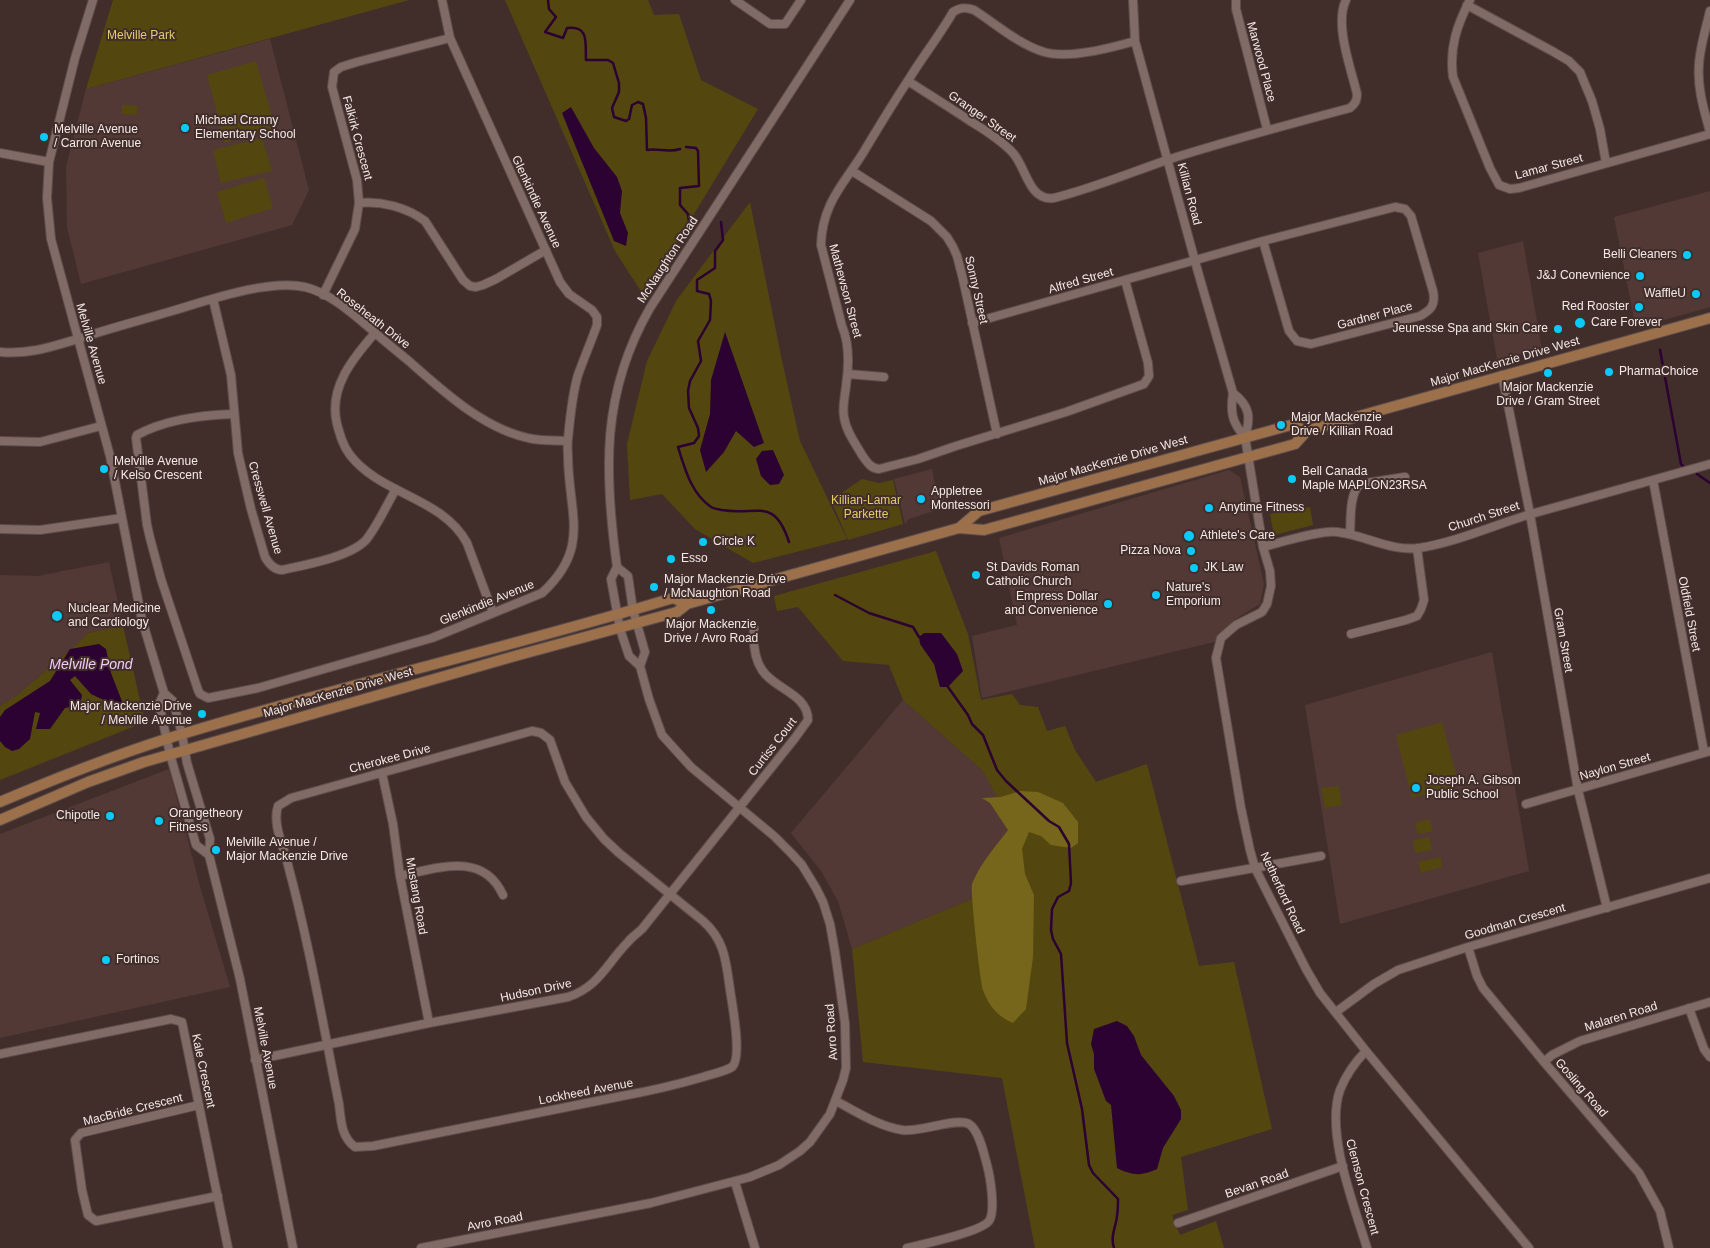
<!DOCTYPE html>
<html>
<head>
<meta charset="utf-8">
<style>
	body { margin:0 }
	canvas { display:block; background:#412e2b }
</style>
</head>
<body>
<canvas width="1710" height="1248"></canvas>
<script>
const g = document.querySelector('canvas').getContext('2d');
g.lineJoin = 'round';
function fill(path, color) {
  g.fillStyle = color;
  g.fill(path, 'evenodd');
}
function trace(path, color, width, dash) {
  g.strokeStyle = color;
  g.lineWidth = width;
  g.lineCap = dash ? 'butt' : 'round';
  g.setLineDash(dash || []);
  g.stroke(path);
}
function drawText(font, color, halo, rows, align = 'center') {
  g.font = font + ' Helvetica,sans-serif';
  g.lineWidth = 4;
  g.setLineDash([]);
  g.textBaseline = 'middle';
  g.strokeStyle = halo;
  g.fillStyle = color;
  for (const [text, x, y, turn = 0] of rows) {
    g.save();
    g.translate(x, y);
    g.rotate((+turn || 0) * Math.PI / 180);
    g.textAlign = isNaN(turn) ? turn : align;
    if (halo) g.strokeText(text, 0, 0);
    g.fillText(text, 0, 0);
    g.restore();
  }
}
fill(new Path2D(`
	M270,39L309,190L292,225L81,284L67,227L66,167L86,89Z
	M1710,191V307L1636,328L1614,217Z
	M1523,241L1542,350L1497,359L1478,253Z
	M932,469L935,485L942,490L946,507L909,519L905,524L894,479Z
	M1229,470L1240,477L1264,584L1260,604L1234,620L1214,642L982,698L972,636L1017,625L999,538Z
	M109,562L123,626L88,633L79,642L15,697L0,706V575L38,576Z
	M1492,652L1529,871L1340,924L1305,705Z
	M903,700L983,771L1015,832L972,899L852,949L838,901L821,871L791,833Z
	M169,769L201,890L230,987L0,1038V834Z`), '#523935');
fill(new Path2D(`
	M113,0H409L86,89Z
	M505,0H648L654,15L679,14L701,80L758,109L644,296L615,251Z
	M256,61L275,127L225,143L207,75Z
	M122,105L138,106L137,115L122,114Z
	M262,138L272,171L221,183L213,150Z
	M264,178L273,208L226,223L217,192Z
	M750,202L781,356L800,441L847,539L753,563L695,529L662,494L630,500L627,444L647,361L676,301Z
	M862,479L879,483L893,480L903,524L848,540L831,500Z
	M1310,507L1313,525L1274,535L1270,514Z
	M936,551L968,634L981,700L1012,694L1020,705L1038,707L1047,731L1065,726L1075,750L1096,782L1147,764L1199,966L1234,962L1272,1129L1181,1157L1188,1210L1172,1215L1180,1235L1216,1221L1224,1248H1035L1002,1078L863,1062L852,949L972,899L1015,832L983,771L903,700L889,665L843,661L798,607L777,611L774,596Z
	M123,626L145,722L0,780V706L15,697L79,642L88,633Z
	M1442,722L1459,785L1412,798L1396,735Z
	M1339,786L1342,805L1325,808L1321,788Z
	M1429,819L1433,831L1418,834L1415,823Z
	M1429,837L1432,850L1415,853L1413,840Z
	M1441,857L1442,867L1421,873L1418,862Z`), '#53470f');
fill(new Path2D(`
	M1020,791L1038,792L1063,803L1078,822V843L1071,848L1051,845L1041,836L1029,832L1022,849L1025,874L1034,895L1033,957L1026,1009L1013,1023C999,1018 988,1005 983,990C980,980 970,890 972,884C980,864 995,847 1008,830L990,803L982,798L1001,797Z`), '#76661b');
fill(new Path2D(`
	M571,107L594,148L617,177L622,191L620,213L628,233L626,246L614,241L562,113Z
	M725,332L764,443L754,447L736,431L724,452L706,472L700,450L710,414L711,380Z
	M773,450L784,475L779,484L770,485L761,476L756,459L762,451Z
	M924,633H941L957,654L963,671L948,687H940L934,664L920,644L919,637Z
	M99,644L106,649L111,673L125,709H116L112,704L91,694L75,676L70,680L82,695L80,705L65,708L50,729H36L40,713L35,712L30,739L19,749L12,751L5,747L0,741V717L5,710L50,681L70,649Z
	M1117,1021L1127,1026L1134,1036L1141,1055L1174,1096L1181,1110V1119L1163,1148L1157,1169C1142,1176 1133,1176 1117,1168L1111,1105L1106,1101L1094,1069V1054L1091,1044L1094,1029Z`), '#2b0231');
trace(new Path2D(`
	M548,0L549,9L556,17L545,32L563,38L567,28C590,25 585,44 586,60H608L613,63L619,83V92L612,108L614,117L626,121L629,119L632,105L638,102L643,104L646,118L647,150C658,148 669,153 680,149
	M686,147L696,148L698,151L699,186L680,188V205L688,214L690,229
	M721,222L723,240L715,251V268L697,280V291L709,294L711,301L710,320L698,341L701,361L690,381L688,391L689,408L698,428L699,436L694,443L678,447C685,469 691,493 711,507C714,509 718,509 722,510C757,516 774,496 789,542
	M1660,350L1681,464L1683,466
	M1697,474L1710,483
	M835,595L869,613L913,627L919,637
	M948,687L968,715L972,724L983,735L997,770L1006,781L1049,821L1059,827L1069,844L1071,883L1069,891L1058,897L1052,909L1051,930L1053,939L1061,954L1067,1043L1082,1109L1089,1165L1093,1173L1118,1199C1118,1205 1118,1210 1117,1216C1116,1227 1110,1236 1114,1248`), '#2b0231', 2.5);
const minor = new Path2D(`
	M93,0L75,58L49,162L47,198L51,239L110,456L142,620L164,693L173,701L182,734L187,763L210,839L209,855L240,979L293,1248
	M735,0L770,24H785L801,0
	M1133,0L1135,41L1198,272L1233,393C1230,412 1232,423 1245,437
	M1236,0V9L1267,129
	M1470,0C1457,25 1449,48 1453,77L1490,168L1499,185L1510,189L1519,188L1710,134
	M1467,5L1552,51L1569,61L1580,72L1592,101L1600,129L1606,163
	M1710,11C1706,28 1700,47 1699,64C1697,88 1704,110 1710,132
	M908,81C928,94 949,107 970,121C985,130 1001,140 1013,153C1026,167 1029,202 1054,198C1094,188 1132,172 1170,159C1230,140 1290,124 1350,108C1356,103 1357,100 1357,94C1351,68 1334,24 1346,0
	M0,153L49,162
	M852,171L931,221L947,237L953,247L957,256L962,275L997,434
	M359,203C382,201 406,207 425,221L463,280L470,286L476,287L483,285L496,279L546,250
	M1125,280L1148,363L1149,376L1144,384L1066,412L956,446L918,459L879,469C870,468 867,462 862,455C855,443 846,431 844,417C842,407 845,396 846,386C849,366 850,345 842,326L821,245C822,204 843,185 863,153C878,128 893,103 909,79C923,56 940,35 953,12C960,7 966,7 974,10C996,24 1018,44 1044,52C1067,59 1111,48 1135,41
	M323,295L355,229L359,203L357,180L332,87L334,72L341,67L357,62L450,38
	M213,299L231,375L238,453L251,509L265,557C269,564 274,570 282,570C305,565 350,557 366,540C378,525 386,506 396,489
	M972,323L1263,241L1395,207L1405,209L1411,216L1433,291C1436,305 1431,310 1420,316L1311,344L1297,341L1289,331L1263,241
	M375,333C353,358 328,388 337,424C340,435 343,446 350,455C381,495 442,497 467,543L493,613
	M0,352C29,355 54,346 81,338C111,328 142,320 172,311C209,300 268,279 305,287C330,293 353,314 372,330C384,341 397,351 410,362C444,392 486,431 533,439C544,441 556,440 567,441
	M848,374L884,377
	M1502,375L1530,514L1578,790L1607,908
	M1233,393C1250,406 1251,417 1245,437L1263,547L1270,571L1271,586L1267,604L1262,612L1236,625L1221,638L1216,658L1241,808L1250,850L1255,868L1306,969L1320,993L1366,1051L1529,1248
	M234,414C201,415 166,419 137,435L136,438L147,525L150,538L161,579L198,690L200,694L208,698L258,688L432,638L542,593C591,548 569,515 568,458C568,452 567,445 568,439C570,418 572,395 578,375C584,358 591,342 597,325V317L592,310L569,294L560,282L450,38L442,0
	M0,441L40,442L101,426
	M1653,480L1704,752
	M0,529L40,530L122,518
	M1350,534C1351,520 1349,494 1360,484L1405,477
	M1263,547C1282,542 1320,530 1337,532C1365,535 1391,552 1419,548C1457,542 1494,525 1531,514C1590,497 1650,481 1710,464
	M1351,634L1406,620L1417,616L1421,609L1424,600L1417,548
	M640,666L629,656L620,629L611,579L617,567C604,472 601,393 650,308L850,0
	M164,693L159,704L170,754L196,845L209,855
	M532,731L541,733L550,740L565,782L586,817L604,839L619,853L703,921C727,942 726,966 731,996C733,1009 742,1058 732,1067C724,1072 712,1074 703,1077C676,1085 650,1091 622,1096C539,1113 456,1129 373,1146L355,1147C341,1137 341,1120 339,1104C323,1024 309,943 288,865C284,847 272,825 278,806L291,798Z
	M382,773L393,824L400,876L429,1023
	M1526,804L1710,751
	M400,876C438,868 483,851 503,895
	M1181,881L1321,856
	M1468,947L1477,976L1483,988L1544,1062L1639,1173L1660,1211L1669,1248
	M1689,1008L1704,1049L1710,1057
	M1336,1012L1374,984L1398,970L1468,947L1710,878
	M1366,1051C1355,1062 1346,1075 1340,1090C1325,1132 1354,1205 1367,1248
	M0,1054L171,1019L182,1022L228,1248
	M255,1060L429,1023L568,997C599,987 607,963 628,942C632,937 638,933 642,929L795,738L808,720C808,694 774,689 762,670C754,658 753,643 754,628
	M1544,1062L1552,1055L1580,1041L1710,1002
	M836,1101C857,1112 878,1126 902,1130C920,1133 956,1117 969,1124C979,1130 984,1154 987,1165C990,1176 996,1211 989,1221C981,1232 923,1244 907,1248
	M199,1105L81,1133L75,1140L82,1190L88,1215L96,1221L218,1196
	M735,1182L755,1248
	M1178,1223L1343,1166
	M421,1248L651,1203L750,1177L779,1165L800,1151L810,1142L830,1114L843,1080L846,1068L845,1023L835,952L830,924L823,902L816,888L802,865L791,853L774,836L691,767L662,735L649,699L640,666L645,652L633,610L628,576L617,567`);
const major = new Path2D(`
	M959,528L979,511L1291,425L1307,431
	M0,802C54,779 110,757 166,739C334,687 505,649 673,598L687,604
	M0,820L88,782L144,762L515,656L677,612L687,604L959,528L984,530L1295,444L1307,431L1313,429L1710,318`);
trace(minor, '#5d4d4b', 10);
trace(major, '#5d4d4b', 12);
trace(minor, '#816b67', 8);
trace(major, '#9b704b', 10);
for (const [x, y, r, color] of [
	[185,128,5,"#0acafa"],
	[44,137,5,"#0acafa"],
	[1687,255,5,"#0acafa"],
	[1640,276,5,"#0acafa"],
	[1696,294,5,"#0acafa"],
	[1639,307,5,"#0acafa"],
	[1580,323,6,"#0acafa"],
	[1558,329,5,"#0acafa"],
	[1609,372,5,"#0acafa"],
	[1548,373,5,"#0acafa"],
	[1281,425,5,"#0acafa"],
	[104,469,5,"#0acafa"],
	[1292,479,5,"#0acafa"],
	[921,499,5,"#0acafa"],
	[1209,508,5,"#0acafa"],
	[1189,536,6,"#0acafa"],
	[703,542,5,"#0acafa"],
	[1191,551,5,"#0acafa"],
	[671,559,5,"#0acafa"],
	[1194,568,5,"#0acafa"],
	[976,575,5,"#0acafa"],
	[654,587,5,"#0acafa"],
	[1156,595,5,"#0acafa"],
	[1108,604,5,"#0acafa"],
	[711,610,5,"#0acafa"],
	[57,616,6,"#0acafa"],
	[202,714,5,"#0acafa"],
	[1416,788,5,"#0acafa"],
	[110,816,5,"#0acafa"],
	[159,821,5,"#0acafa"],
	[216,850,5,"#0acafa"],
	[106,960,5,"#0acafa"]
]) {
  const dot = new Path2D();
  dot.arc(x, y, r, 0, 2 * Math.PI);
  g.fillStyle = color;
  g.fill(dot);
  trace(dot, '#412e2b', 2);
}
drawText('12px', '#e3cc68', '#412e2b', [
	["Melville Park",141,36],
	["Killian-Lamar",866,501],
	["Parkette",866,515]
]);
drawText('12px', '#f5e9e6', '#412e2b', [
	["Marwood Place",1261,62,75],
	["Granger Street",982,117,35],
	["Falkirk Crescent",357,138,75],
	["Lamar Street",1549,167,-15],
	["Killian Road",1189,194,75],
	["Glenkindie Avenue",536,202,65],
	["McNaughton Road",668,260,-57],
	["Alfred Street",1081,281,-16],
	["Sonny Street",976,290,77],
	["Mathewson Street",845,291,75],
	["Gardner Place",1375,316,-15],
	["Roseheath Drive",373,319,38],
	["Melville Avenue",91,344,74],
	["Major MacKenzie Drive West",1505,362,-16],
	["Major MacKenzie Drive West",1113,461,-16],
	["Cresswell Avenue",265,508,74],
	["Church Street",1484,517,-18],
	["Glenkindie Avenue",487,603,-22],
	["Oldfield Street",1689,614,79],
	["Gram Street",1563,640,80],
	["Major MacKenzie Drive West",338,693,-16],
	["Curtiss Court",773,747,-52],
	["Cherokee Drive",390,759,-15],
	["Naylon Street",1615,767,-16],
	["Netherford Road",1282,893,65],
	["Mustang Road",416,896,80],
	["Goodman Crescent",1515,922,-16],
	["Hudson Drive",536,991,-12],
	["Malaren Road",1621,1017,-17],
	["Avro Road",832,1032,-94],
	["Melville Avenue",265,1048,79],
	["Kale Crescent",203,1071,78],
	["Gosling Road",1581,1088,49],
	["Lockheed Avenue",586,1092,-11],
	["MacBride Crescent",133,1110,-14],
	["Bevan Road",1257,1184,-19],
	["Clemson Crescent",1362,1187,75],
	["Avro Road",495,1222,-11]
]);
drawText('12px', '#f5e9e6', '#412e2b', [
	["Michael Cranny",195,121],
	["Elementary School",195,135],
	["Melville Avenue",54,130],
	["/ Carron Avenue",54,144],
	["Belli Cleaners",1677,255,"right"],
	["J&J Conevnience",1630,276,"right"],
	["WaffleU",1686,294,"right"],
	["Red Rooster",1629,307,"right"],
	["Care Forever",1591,323],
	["Jeunesse Spa and Skin Care",1548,329,"right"],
	["PharmaChoice",1619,372],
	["Major Mackenzie",1548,388,"center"],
	["Drive / Gram Street",1548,402,"center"],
	["Major Mackenzie",1291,418],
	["Drive / Killian Road",1291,432],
	["Melville Avenue",114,462],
	["/ Kelso Crescent",114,476],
	["Bell Canada",1302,472],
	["Maple MAPLON23RSA",1302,486],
	["Appletree",931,492],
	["Montessori",931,506],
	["Anytime Fitness",1219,508],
	["Athlete's Care",1200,536],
	["Circle K",713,542],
	["Pizza Nova",1181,551,"right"],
	["Esso",681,559],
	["St Davids Roman",986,568],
	["Catholic Church",986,582],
	["JK Law",1204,568],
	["Major Mackenzie Drive",664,580],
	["/ McNaughton Road",664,594],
	["Nature's",1166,588],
	["Emporium",1166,602],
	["Empress Dollar",1098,597,"right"],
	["and Convenience",1098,611,"right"],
	["Nuclear Medicine",68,609],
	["and Cardiology",68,623],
	["Major Mackenzie",711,625,"center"],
	["Drive / Avro Road",711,639,"center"],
	["Major Mackenzie Drive",192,707,"right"],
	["/ Melville Avenue",192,721,"right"],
	["Joseph A. Gibson",1426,781],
	["Public School",1426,795],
	["Orangetheory",169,814],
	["Fitness",169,828],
	["Chipotle",100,816,"right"],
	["Melville Avenue /",226,843],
	["Major Mackenzie Drive",226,857],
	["Fortinos",116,960]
], 'left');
drawText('italic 14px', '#f3cbf8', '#412e2b', [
	["Melville Pond",91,665]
]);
</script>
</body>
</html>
